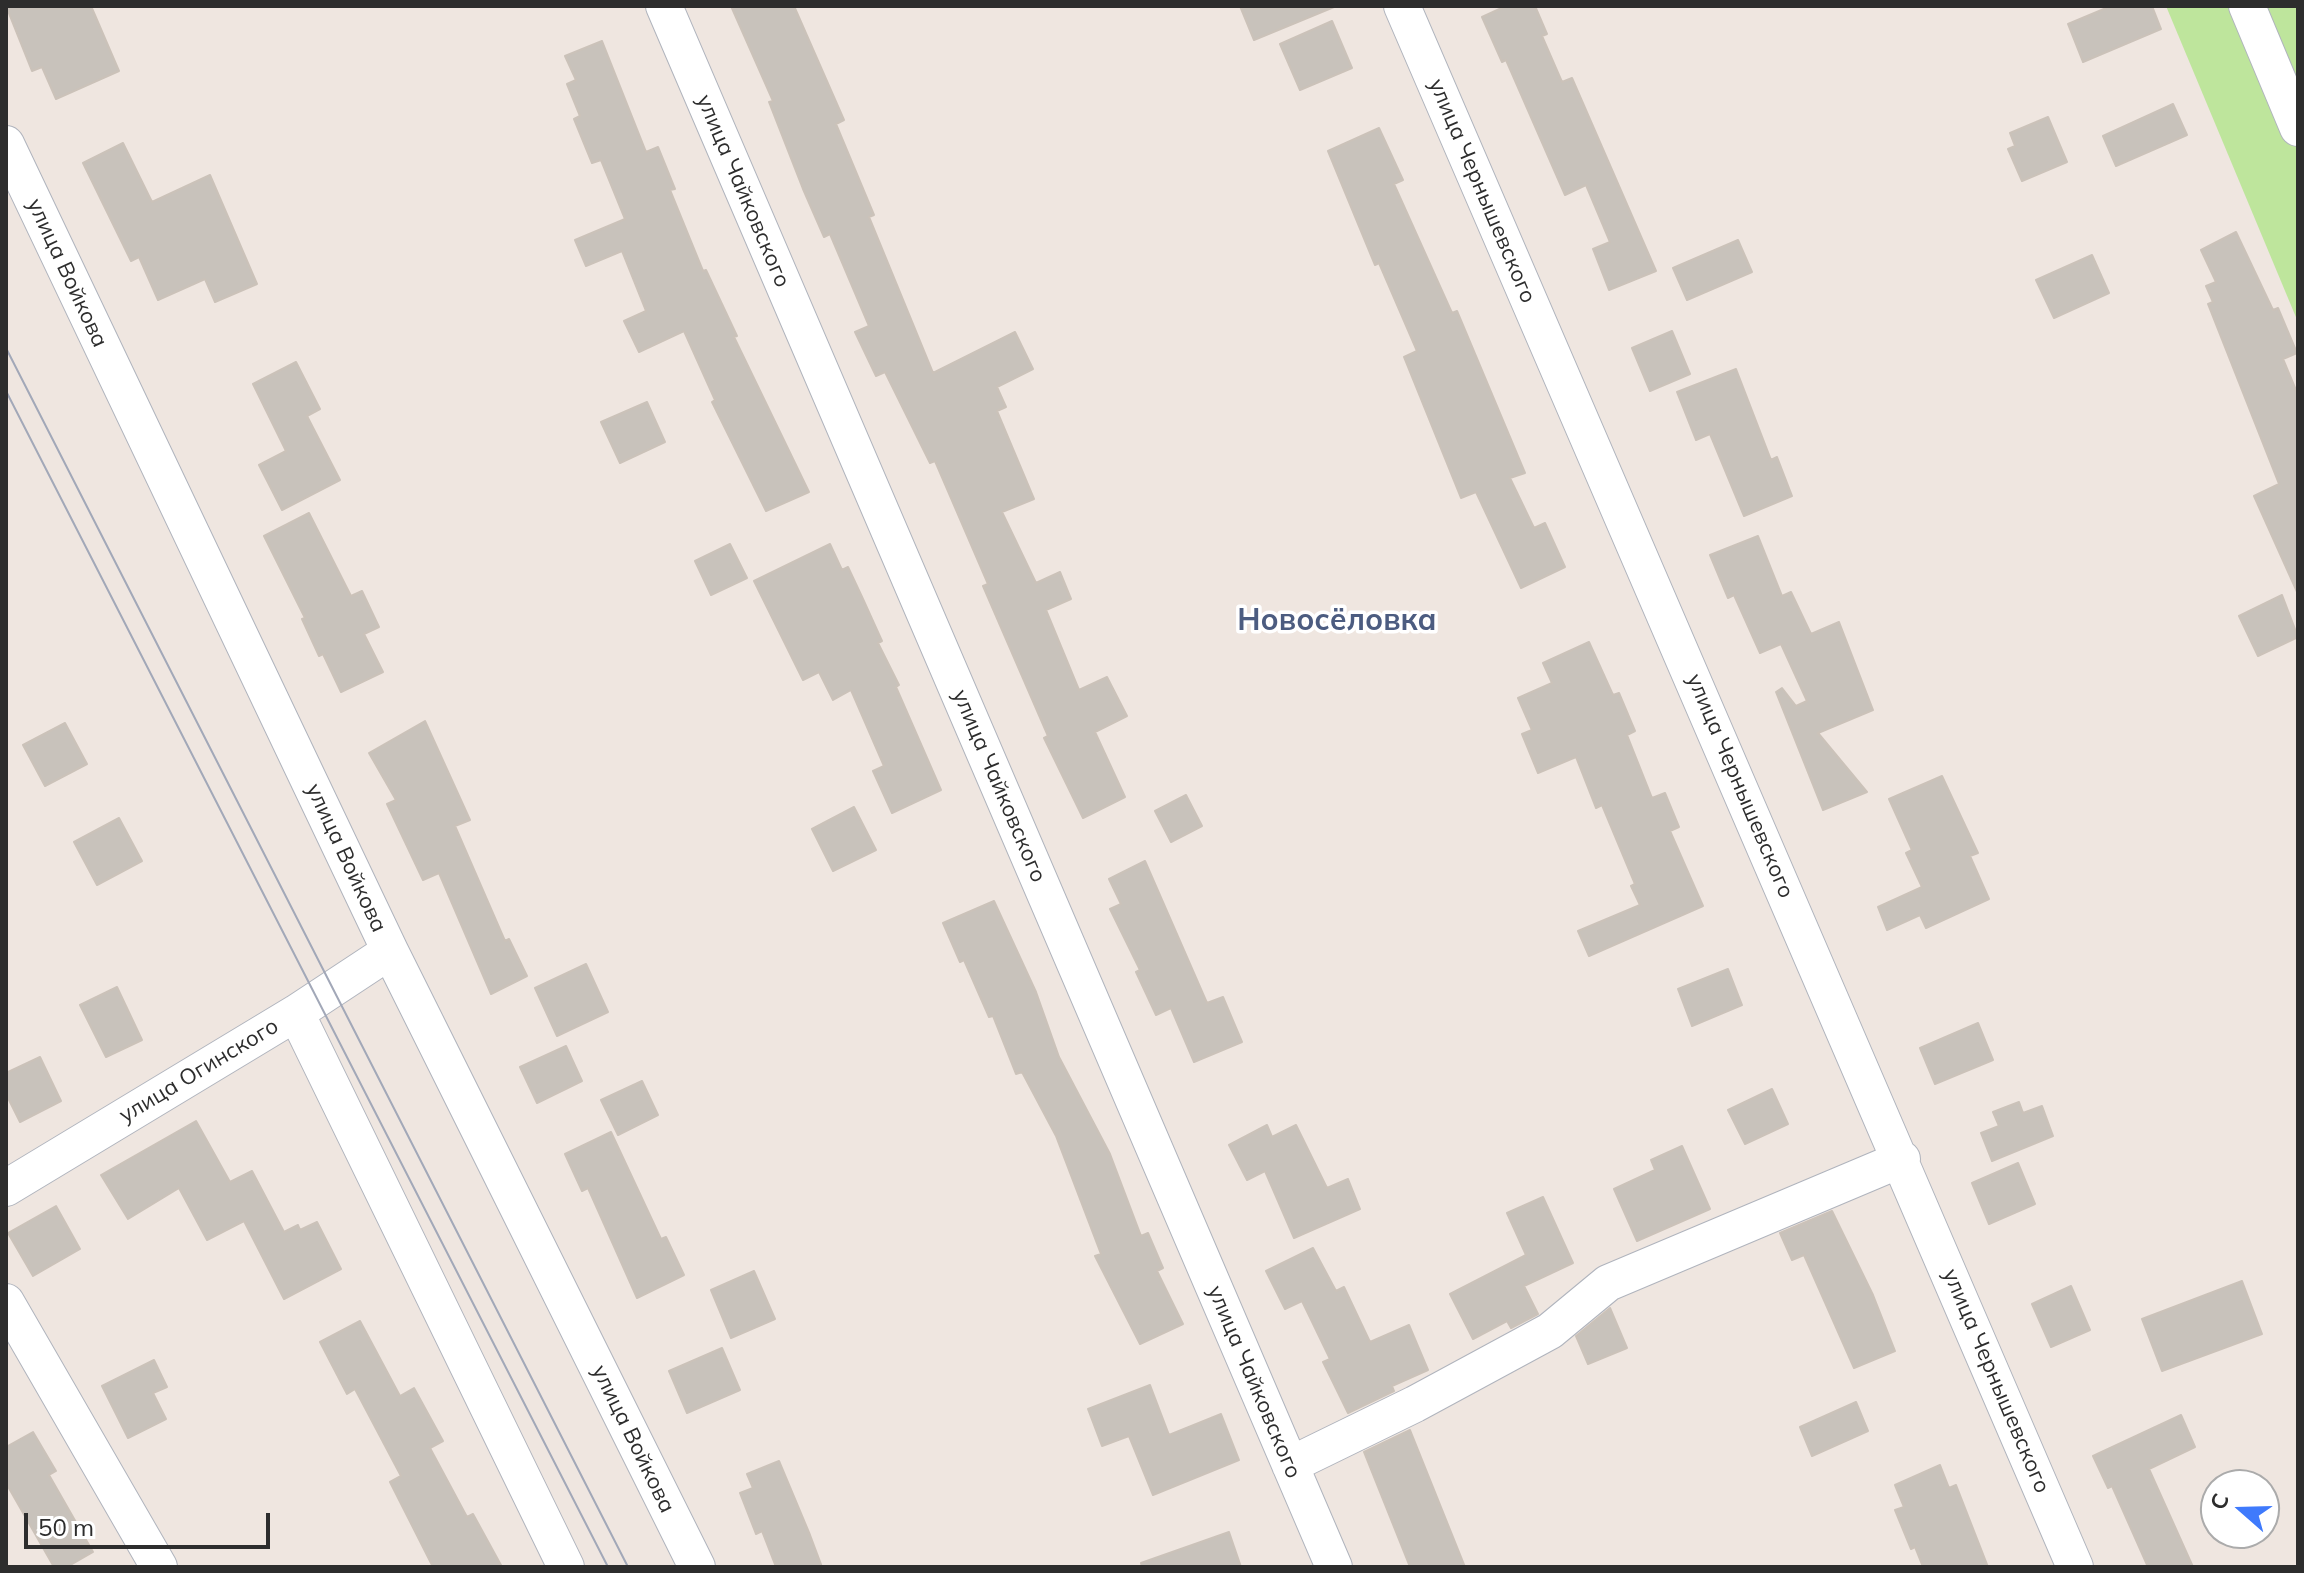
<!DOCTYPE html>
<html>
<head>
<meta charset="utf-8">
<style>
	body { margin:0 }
	#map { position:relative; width:2304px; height:1573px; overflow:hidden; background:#efe6e0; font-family:Mulish,sans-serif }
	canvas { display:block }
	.frame { position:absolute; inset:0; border:8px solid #2d2d2d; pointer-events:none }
	.north { position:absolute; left:2200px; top:1469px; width:80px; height:80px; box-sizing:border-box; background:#fff; border:2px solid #ababab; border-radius:50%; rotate:290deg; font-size:22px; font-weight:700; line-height:32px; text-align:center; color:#2d2d2d }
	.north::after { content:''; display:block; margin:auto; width:28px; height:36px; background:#3f7afc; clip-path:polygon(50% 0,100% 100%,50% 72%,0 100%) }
	.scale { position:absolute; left:24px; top:1513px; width:246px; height:36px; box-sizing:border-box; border:4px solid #2d2d2d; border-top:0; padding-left:10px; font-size:24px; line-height:28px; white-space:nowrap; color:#2d2d2d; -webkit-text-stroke:6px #fff; paint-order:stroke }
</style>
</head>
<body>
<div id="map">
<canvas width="2304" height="1573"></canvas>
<div class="frame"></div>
<div class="north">С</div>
<div class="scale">50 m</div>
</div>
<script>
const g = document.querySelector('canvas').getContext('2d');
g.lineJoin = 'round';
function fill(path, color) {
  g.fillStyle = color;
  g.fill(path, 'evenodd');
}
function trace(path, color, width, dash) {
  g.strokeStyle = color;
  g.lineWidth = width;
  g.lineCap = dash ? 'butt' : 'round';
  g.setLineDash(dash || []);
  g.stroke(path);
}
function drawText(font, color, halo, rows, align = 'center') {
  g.font = font + ' Mulish,sans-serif';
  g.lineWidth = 7;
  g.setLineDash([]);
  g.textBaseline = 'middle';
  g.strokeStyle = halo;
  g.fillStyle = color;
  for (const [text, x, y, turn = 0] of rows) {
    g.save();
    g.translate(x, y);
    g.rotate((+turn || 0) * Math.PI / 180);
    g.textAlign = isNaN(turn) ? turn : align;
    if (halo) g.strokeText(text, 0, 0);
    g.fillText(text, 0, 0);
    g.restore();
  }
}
fill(new Path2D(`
	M2166,6H2298V322Z`), '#bee59c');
const building = new Path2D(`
	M6,6H91L119,71L56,99L42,67L32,71Z
	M731,6H794L844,120L836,124L874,215L869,217L933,373L1015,332L1033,369L997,387L1006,407L997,411L1034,499L1002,512L1036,583L1060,572L1071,599L1046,610L1079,690L1107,677L1127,716L1095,732L1125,797L1083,818L1044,738L1048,736L983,586L988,584L935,461L930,463L885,372L876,376L855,332L869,326L830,234L824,237L803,189L769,102L773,101Z
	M1240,6H1334V7L1254,40Z
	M1506,6H1535L1547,34L1542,36L1562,82L1572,78L1656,271L1609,290L1593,249L1610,242L1586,185L1565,195L1506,60L1502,62L1482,17Z
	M2111,6H2152L2161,29L2083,62L2068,24Z
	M1332,21L1352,68L1300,90L1280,44Z
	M602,41L646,152L658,147L675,189L670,190L703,271L706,270L737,336L734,337L809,492L766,511L712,402L715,400L684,331L639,352L624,321L646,311L622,251L586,266L575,240L625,219L601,160L592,163L574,119L580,116L567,84L576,80L565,56Z
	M2173,104L2187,135L2116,166L2103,136Z
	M2048,117L2067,162L2022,181L2008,149L2015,146L2010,133Z
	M1379,128L1403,180L1394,184L1452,313L1457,311L1525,473L1510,478L1534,528L1545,523L1565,567L1521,588L1476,492L1461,498L1404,357L1417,351L1379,263L1375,265L1328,151Z
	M123,143L152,202L210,175L257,284L215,302L205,279L158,300L139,257L131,261L83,163Z
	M2236,232L2273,310L2278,308L2297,353L2283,359L2298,395V594L2254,496L2279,484L2208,304L2213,302L2206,286L2216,282L2201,250Z
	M1738,240L1752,272L1687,300L1673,268Z
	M2092,255L2109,293L2054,318L2036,280Z
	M1672,331L1690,374L1650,391L1632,348Z
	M296,362L320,409L307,416L340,480L282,510L259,465L286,451L253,384Z
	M1736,369L1771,460L1777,457L1792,496L1744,516L1710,434L1696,440L1677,392Z
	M647,402L665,442L620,463L601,422Z
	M309,513L351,596L362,591L379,627L364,634L383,672L341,692L323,654L319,656L302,619L305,618L264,536Z
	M1758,536L1782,596L1791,592L1811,634L1839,622L1873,710L1818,733L1867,792L1823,810L1776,692L1782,688L1796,706L1807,701L1781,644L1760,653L1734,595L1728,598L1710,555Z
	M730,544L747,578L711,595L695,561Z
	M830,544L842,570L848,567L863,599L882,641L878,643L899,685L896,687L941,790L892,813L873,771L884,766L851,690L833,700L819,672L803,680L754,581Z
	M2282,595L2298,637L2258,656L2239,616Z
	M1589,642L1613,695L1619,693L1635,731L1627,735L1652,798L1665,793L1679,827L1670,831L1703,906L1589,956L1578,931L1640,905L1631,886L1635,884L1602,805L1596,808L1576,757L1538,773L1522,734L1532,730L1518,698L1552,683L1543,663Z
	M425,721L470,820L455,826L505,941L509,939L527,976L491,994L439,873L423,880L387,804L396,800L369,753Z
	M65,723L87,764L45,786L23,745Z
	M1942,776L1978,853L1970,856L1989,899L1926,928L1920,915L1887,930L1878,907L1922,887L1906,853L1912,850L1889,799Z
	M1186,795L1202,826L1171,842L1155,811Z
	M854,807L876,850L833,871L812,829Z
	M119,818L142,861L97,885L74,842Z
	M1145,861L1207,1003L1223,997L1242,1042L1194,1062L1171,1008L1156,1015L1136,972L1140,970L1110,909L1121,904L1109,879Z
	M994,901L1036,992L1059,1057L1110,1154L1141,1236L1148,1233L1163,1268L1157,1271L1183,1324L1140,1344L1095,1256L1101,1254L1056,1136L1022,1072L1016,1074L993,1016L989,1017L964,960L960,962L943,923Z
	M586,964L608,1012L557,1036L535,988Z
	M1728,969L1742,1005L1692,1026L1678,989Z
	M117,987L142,1040L106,1057L80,1005Z
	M1978,1023L1993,1060L1935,1084L1920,1048Z
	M566,1046L582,1081L537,1103L520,1067Z
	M40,1057L61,1101L20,1122L6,1094V1073Z
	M642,1081L658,1115L618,1135L601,1100Z
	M1772,1089L1788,1124L1745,1144L1728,1110Z
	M2019,1102L2023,1113L2042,1106L2053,1136L1992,1161L1981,1133L1999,1126L1993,1112Z
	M196,1121L230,1182L252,1171L284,1232L298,1225L300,1230L317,1222L341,1269L284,1299L244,1221L207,1240L179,1188L128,1219L101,1175Z
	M1267,1125L1272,1137L1296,1125L1327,1188L1348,1179L1360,1209L1294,1238L1265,1171L1247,1180L1229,1145Z
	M611,1132L661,1239L666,1237L684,1275L637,1298L588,1188L582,1191L565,1154Z
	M1682,1146L1710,1209L1637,1241L1614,1189L1655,1170L1651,1160Z
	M2018,1163L2035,1204L1989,1224L1972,1183Z
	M1543,1197L1573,1263L1524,1286L1538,1314L1511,1328L1507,1321L1473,1339L1450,1294L1526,1255L1507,1213Z
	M56,1206L80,1249L33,1276L8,1233Z
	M1832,1211L1873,1295L1895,1351L1854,1368L1804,1255L1792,1260L1780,1233Z
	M1313,1248L1336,1291L1344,1287L1370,1342L1409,1325L1428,1370L1392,1386L1394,1391L1348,1413L1323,1362L1330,1359L1302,1301L1285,1309L1266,1271Z
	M754,1271L775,1319L731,1338L711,1290Z
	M2242,1281L2262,1334L2162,1371L2142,1319Z
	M2071,1286L2090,1330L2051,1347L2032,1304Z
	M1610,1308L1627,1348L1588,1364L1576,1336Z
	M360,1321L400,1396L414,1388L443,1441L430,1448L467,1517L473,1514L502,1567H433L390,1482L401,1476L355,1389L347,1394L320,1342Z
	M722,1348L740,1390L687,1413L669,1371Z
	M154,1360L167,1387L153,1393L166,1419L128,1438L102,1386Z
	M1150,1385L1169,1435L1221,1414L1239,1460L1153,1495L1129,1436L1102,1446L1088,1409Z
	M1856,1402L1868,1431L1812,1456L1800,1427Z
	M2181,1415L2195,1447L2149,1469L2193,1567H2148L2112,1486L2108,1488L2093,1456Z
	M1410,1430L1465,1567H1410L1364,1452Z
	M33,1432L56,1471L49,1475L93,1552L67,1567H54L6,1483V1447Z
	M779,1461L810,1535L822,1567H776L762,1531L756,1534L740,1493L753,1488L747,1474Z
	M1940,1465L1949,1488L1956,1485L1988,1567H1923L1915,1547L1911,1549L1895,1510L1904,1507L1895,1485Z
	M1229,1532L1241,1567H1142L1141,1563Z`);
fill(building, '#c8c2bb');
trace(building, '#cbc2b9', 2);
const minor = new Path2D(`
	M664,6L1334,1567
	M1402,6L2075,1567
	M2247,6L2298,128
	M6,144L390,951L697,1567
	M296,1013L566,1567
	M6,1188L296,1013L390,951
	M6,1302L159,1567
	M1290,1465L1415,1404L1550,1331L1608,1283L1902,1159`);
trace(minor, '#b0b4bd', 38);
trace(minor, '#fff', 36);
trace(new Path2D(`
	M6,348L628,1567
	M6,391L608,1567`), '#a2a8b8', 2);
drawText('22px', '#2d2d2d', '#fff', [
	["улица Чайковского",743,191,67],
	["улица Чернышевского",1482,191,67],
	["улица Войкова",67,273,65],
	["улица Чайковского",999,786,67],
	["улица Чернышевского",1740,786,67],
	["улица Войкова",346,858,65],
	["улица Огинского",199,1071,-31],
	["улица Чернышевского",1996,1381,67],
	["улица Чайковского",1254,1382,67],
	["улица Войкова",633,1439,64]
]);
drawText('bold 30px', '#4c5c80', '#fff', [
	["Новосёловка",1337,621]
]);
</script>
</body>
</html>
